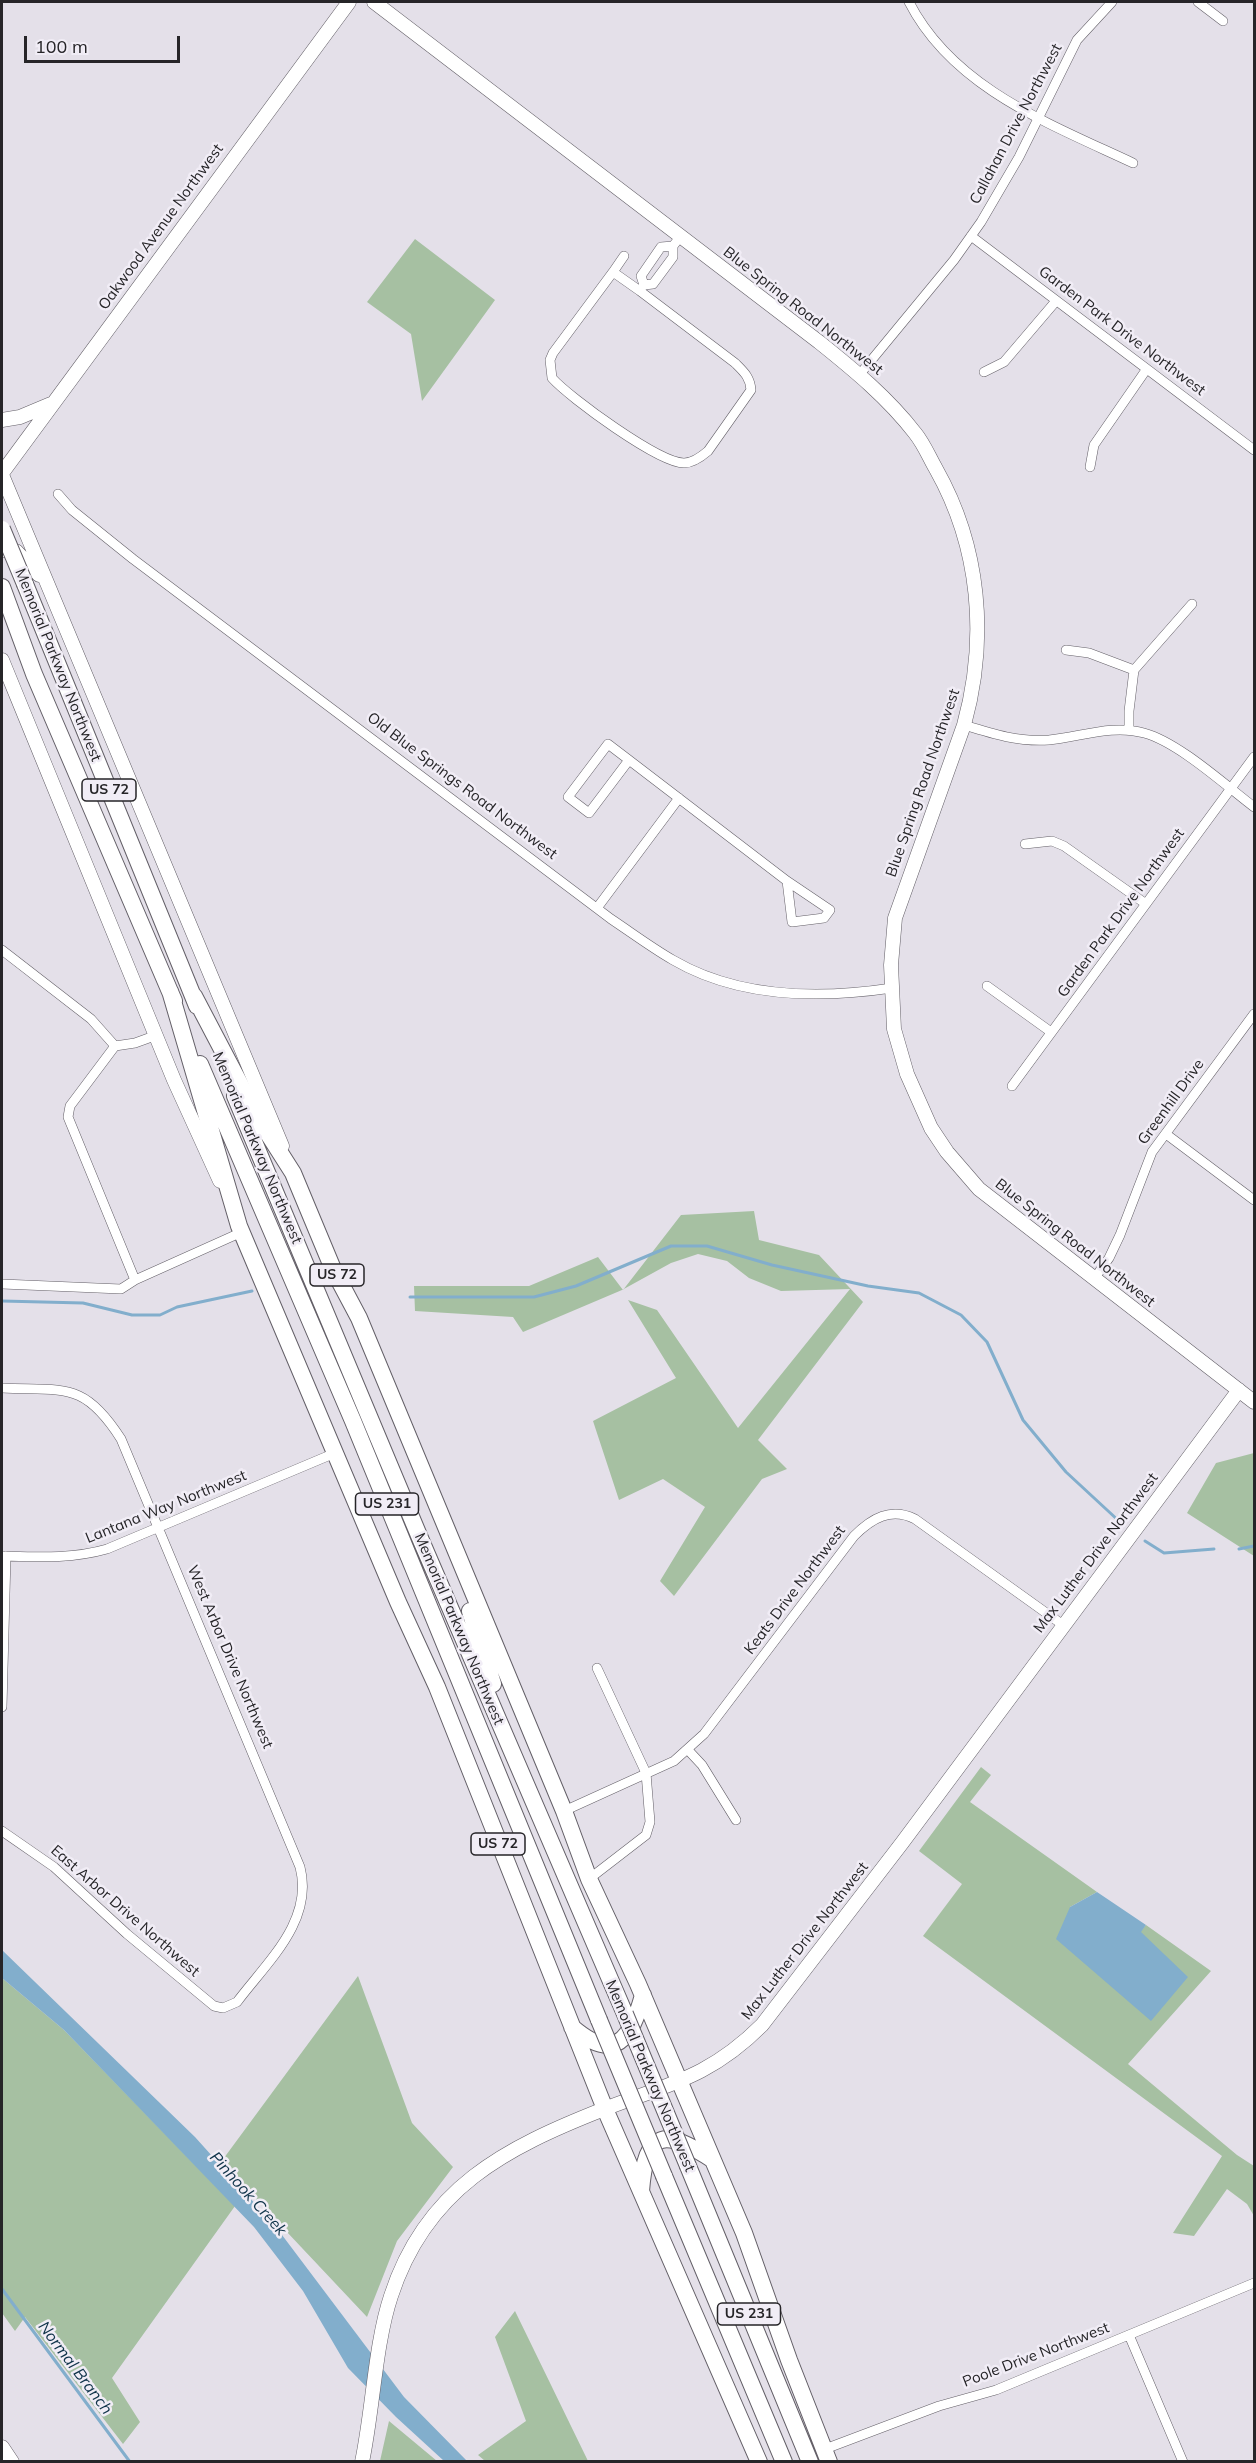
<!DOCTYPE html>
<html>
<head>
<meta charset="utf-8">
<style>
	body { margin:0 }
	#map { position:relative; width:1256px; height:2463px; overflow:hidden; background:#e4e0e9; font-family:Mulish,sans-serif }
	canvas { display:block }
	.frame { position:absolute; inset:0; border:3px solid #262528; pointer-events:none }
	.scale { position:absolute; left:24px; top:36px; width:156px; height:27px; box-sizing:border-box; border:3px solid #262528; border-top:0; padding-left:8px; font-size:18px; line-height:21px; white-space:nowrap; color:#262528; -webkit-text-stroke:4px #f1edf6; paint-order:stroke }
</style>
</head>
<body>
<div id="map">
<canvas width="1256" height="2463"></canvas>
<div class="frame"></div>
<div class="scale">100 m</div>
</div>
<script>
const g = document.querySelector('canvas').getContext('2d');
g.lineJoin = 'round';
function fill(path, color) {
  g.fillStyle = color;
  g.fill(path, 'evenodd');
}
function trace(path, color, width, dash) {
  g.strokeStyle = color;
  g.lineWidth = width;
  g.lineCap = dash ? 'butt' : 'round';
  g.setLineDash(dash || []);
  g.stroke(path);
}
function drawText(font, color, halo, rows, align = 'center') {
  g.font = font + ' Mulish,sans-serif';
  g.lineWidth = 5;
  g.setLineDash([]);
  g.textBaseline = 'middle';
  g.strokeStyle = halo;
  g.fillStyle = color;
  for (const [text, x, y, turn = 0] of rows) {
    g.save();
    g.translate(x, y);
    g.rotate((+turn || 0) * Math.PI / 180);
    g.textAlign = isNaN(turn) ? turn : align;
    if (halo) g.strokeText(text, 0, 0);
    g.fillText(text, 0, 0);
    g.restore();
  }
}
fill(new Path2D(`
	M415,239L495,300L422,401L411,334L367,302Z
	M754,1211L759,1240L819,1255L863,1302L758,1440L787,1469L762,1479L674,1596L660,1581L705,1507L663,1479L619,1500L593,1421L676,1378L628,1300L657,1310L738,1428L850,1289L781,1291L749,1278L727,1261L698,1254L671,1263L622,1290L523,1332L513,1317L415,1311L414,1286H529L598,1257L623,1290L681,1215Z
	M1254,1453V1556L1187,1513L1216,1463Z
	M981,1767L991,1775L970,1802L1097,1892L1070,1907L1140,1932L1146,1925L1211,1971L1128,2064L1237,2155L1254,2166V2216L1247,2204L1227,2189L1194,2236L1173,2233L1222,2156L923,1936L962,1884L919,1851Z
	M358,1976L412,2123L453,2167L397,2241L367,2317L221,2162Z
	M2,1978L64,2030L235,2206L112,2378L140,2422L123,2444L25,2317L15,2331L2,2313Z
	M515,2311L588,2461H485L478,2455L526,2421L495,2337Z
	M389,2421L437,2461H380Z`), '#a6c0a2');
fill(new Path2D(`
	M1097,1892L1146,1925L1141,1932L1188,1977L1151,2021L1056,1939L1070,1907Z
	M2,1950L195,2137L276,2227L404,2397L467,2461H444L396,2417L348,2368L303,2291L254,2227L64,2030L2,1978Z`), '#82aecc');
trace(new Path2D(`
	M410,1297H534L576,1286L671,1246H707L772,1265L868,1286L919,1293L961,1315L987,1342L1023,1420L1066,1472L1120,1522
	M2,1301L83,1303L132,1315H160L177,1307L252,1291
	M1145,1541L1164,1553L1214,1549
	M1239,1549L1254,1546
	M2,2289L130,2462`), '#82aecc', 3);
const street = new Path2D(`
	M909,2C953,88 1050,124 1133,163
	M1198,2L1223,21
	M971,236L1254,450
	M673,246L661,247L641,276L644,285L653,284L673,257V246L680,237
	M613,272L624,256
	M640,291L613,272L553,353L550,360L552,378C570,398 659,463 684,463C693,463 701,457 708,451L751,390C750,377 744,372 735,363L640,291L644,285
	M984,372L1004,362L1056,301
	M860,374L954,260L981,222L1019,157L1077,40L1112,2
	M1090,467L1094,445L1146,370
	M58,494L72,510L133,559L611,919C632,933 652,948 673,960C738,998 819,999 892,988
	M1066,650L1089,653L1134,670
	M964,725C993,734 1018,742 1049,740C1081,737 1112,724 1144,733C1178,742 1225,785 1254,807
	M1129,730V711L1134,670L1192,604
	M629,760L589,813L568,797L608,744L629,760L787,881L830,910L824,918L792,922L787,881
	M1025,844L1052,841L1064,846L1146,904
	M597,908L679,798
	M2,950L91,1019L115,1046
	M987,986L1051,1032
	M115,1046L70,1106L68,1117L135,1280
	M115,1046L135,1043L157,1035
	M1012,1086L1254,757
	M1166,1134L1254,1200
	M1094,1279L1109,1258L1120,1235L1152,1152L1254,1014
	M2,1284L121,1289L135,1280L242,1232
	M2,1388C65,1391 84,1381 121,1439L300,1867C314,1921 267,1962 237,2002L223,2008L214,2006L127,1934L54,1867L2,1831
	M2,1556C38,1557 72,1559 107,1549L335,1453
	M2,1707L6,1556
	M688,1750L702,1765L736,1820
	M564,1811L674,1761L704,1734L854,1536C872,1518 891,1507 915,1519L1063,1625
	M589,1879L646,1835L650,1822L646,1773L597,1668
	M1129,2335L1183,2462
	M825,2449L939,2406L996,2390L1254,2283`);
const secondary = new Path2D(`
	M374,2L819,342C854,370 888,398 915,433C924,444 929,457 936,469C980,547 988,638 964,725L895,918L891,965L894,1029L907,1074L931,1128L947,1152L979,1189L1254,1402
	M2,420L20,417L51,404
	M2,473L349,2
	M2,475L282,1146
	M2,550L16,551L39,575
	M2,660L174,1080L220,1181
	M2,2447L12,2462
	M362,2462C373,2410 375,2344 391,2296C426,2188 505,2148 604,2109C669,2084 710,2077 762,2025L902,1843L1239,1390`);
const highway = new Path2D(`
	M25,584L197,1006
	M2,587L34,674L174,1001
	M170,991L239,1226L398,1602L437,1687L605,2109L759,2462
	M194,996L258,1118L293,1173L333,1269L359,1318L564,1811L589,1879L638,1984L744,2233L789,2360L829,2462
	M200,1064L353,1421L599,2020
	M235,1096L420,1538L625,2014
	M470,1611L493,1684
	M572,2027C615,2064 631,2039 643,1995
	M688,2166L810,2462
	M664,2176L784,2462
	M641,2191C646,2128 665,2129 713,2160`);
trace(street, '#635f67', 10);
trace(secondary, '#635f67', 15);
trace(highway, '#635f67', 18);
trace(street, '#fff', 9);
trace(secondary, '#fff', 14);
trace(highway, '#fff', 16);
const highwayBridge = new Path2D(`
	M2,529L25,584
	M625,2014L688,2166
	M599,2020L664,2176`);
trace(highwayBridge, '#635f67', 18, []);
trace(highwayBridge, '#fff', 16);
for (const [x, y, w] of [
	[109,790,54],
	[337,1275,54],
	[387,1504,63],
	[498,1844,54],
	[749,2314,63]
]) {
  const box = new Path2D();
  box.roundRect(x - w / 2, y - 11, w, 22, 4.5);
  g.fillStyle = '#f1edf6';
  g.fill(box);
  trace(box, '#262528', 1.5);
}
drawText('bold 14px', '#262528', null, [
	["US 72",109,790],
	["US 72",337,1275],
	["US 231",387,1504],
	["US 72",498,1844],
	["US 231",749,2314]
]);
drawText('15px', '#262528', '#f1edf6', [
	["Callahan Drive Northwest",1016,124,-62],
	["Oakwood Avenue Northwest",161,227,-54],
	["Blue Spring Road Northwest",803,311,38],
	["Garden Park Drive Northwest",1122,331,37],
	["Memorial Parkway Northwest",58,665,68],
	["Blue Spring Road Northwest",923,783,-71],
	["Old Blue Springs Road Northwest",462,786,37],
	["Garden Park Drive Northwest",1121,913,-54],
	["Greenhill Drive",1171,1102,-54],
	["Memorial Parkway Northwest",257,1148,67],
	["Blue Spring Road Northwest",1075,1243,38],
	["Lantana Way Northwest",166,1507,-22],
	["Max Luther Drive Northwest",1096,1553,-53],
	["Keats Drive Northwest",795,1590,-53],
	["Memorial Parkway Northwest",459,1629,67],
	["West Arbor Drive Northwest",230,1657,67],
	["East Arbor Drive Northwest",125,1911,41],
	["Max Luther Drive Northwest",805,1941,-52],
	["Memorial Parkway Northwest",650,2076,67],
	["Poole Drive Northwest",1036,2355,-21]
]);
drawText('italic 16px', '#0f3349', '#f1edf6', [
	["Pinhook Creek",248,2194,48],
	["Normal Branch",75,2368,53]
]);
</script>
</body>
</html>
